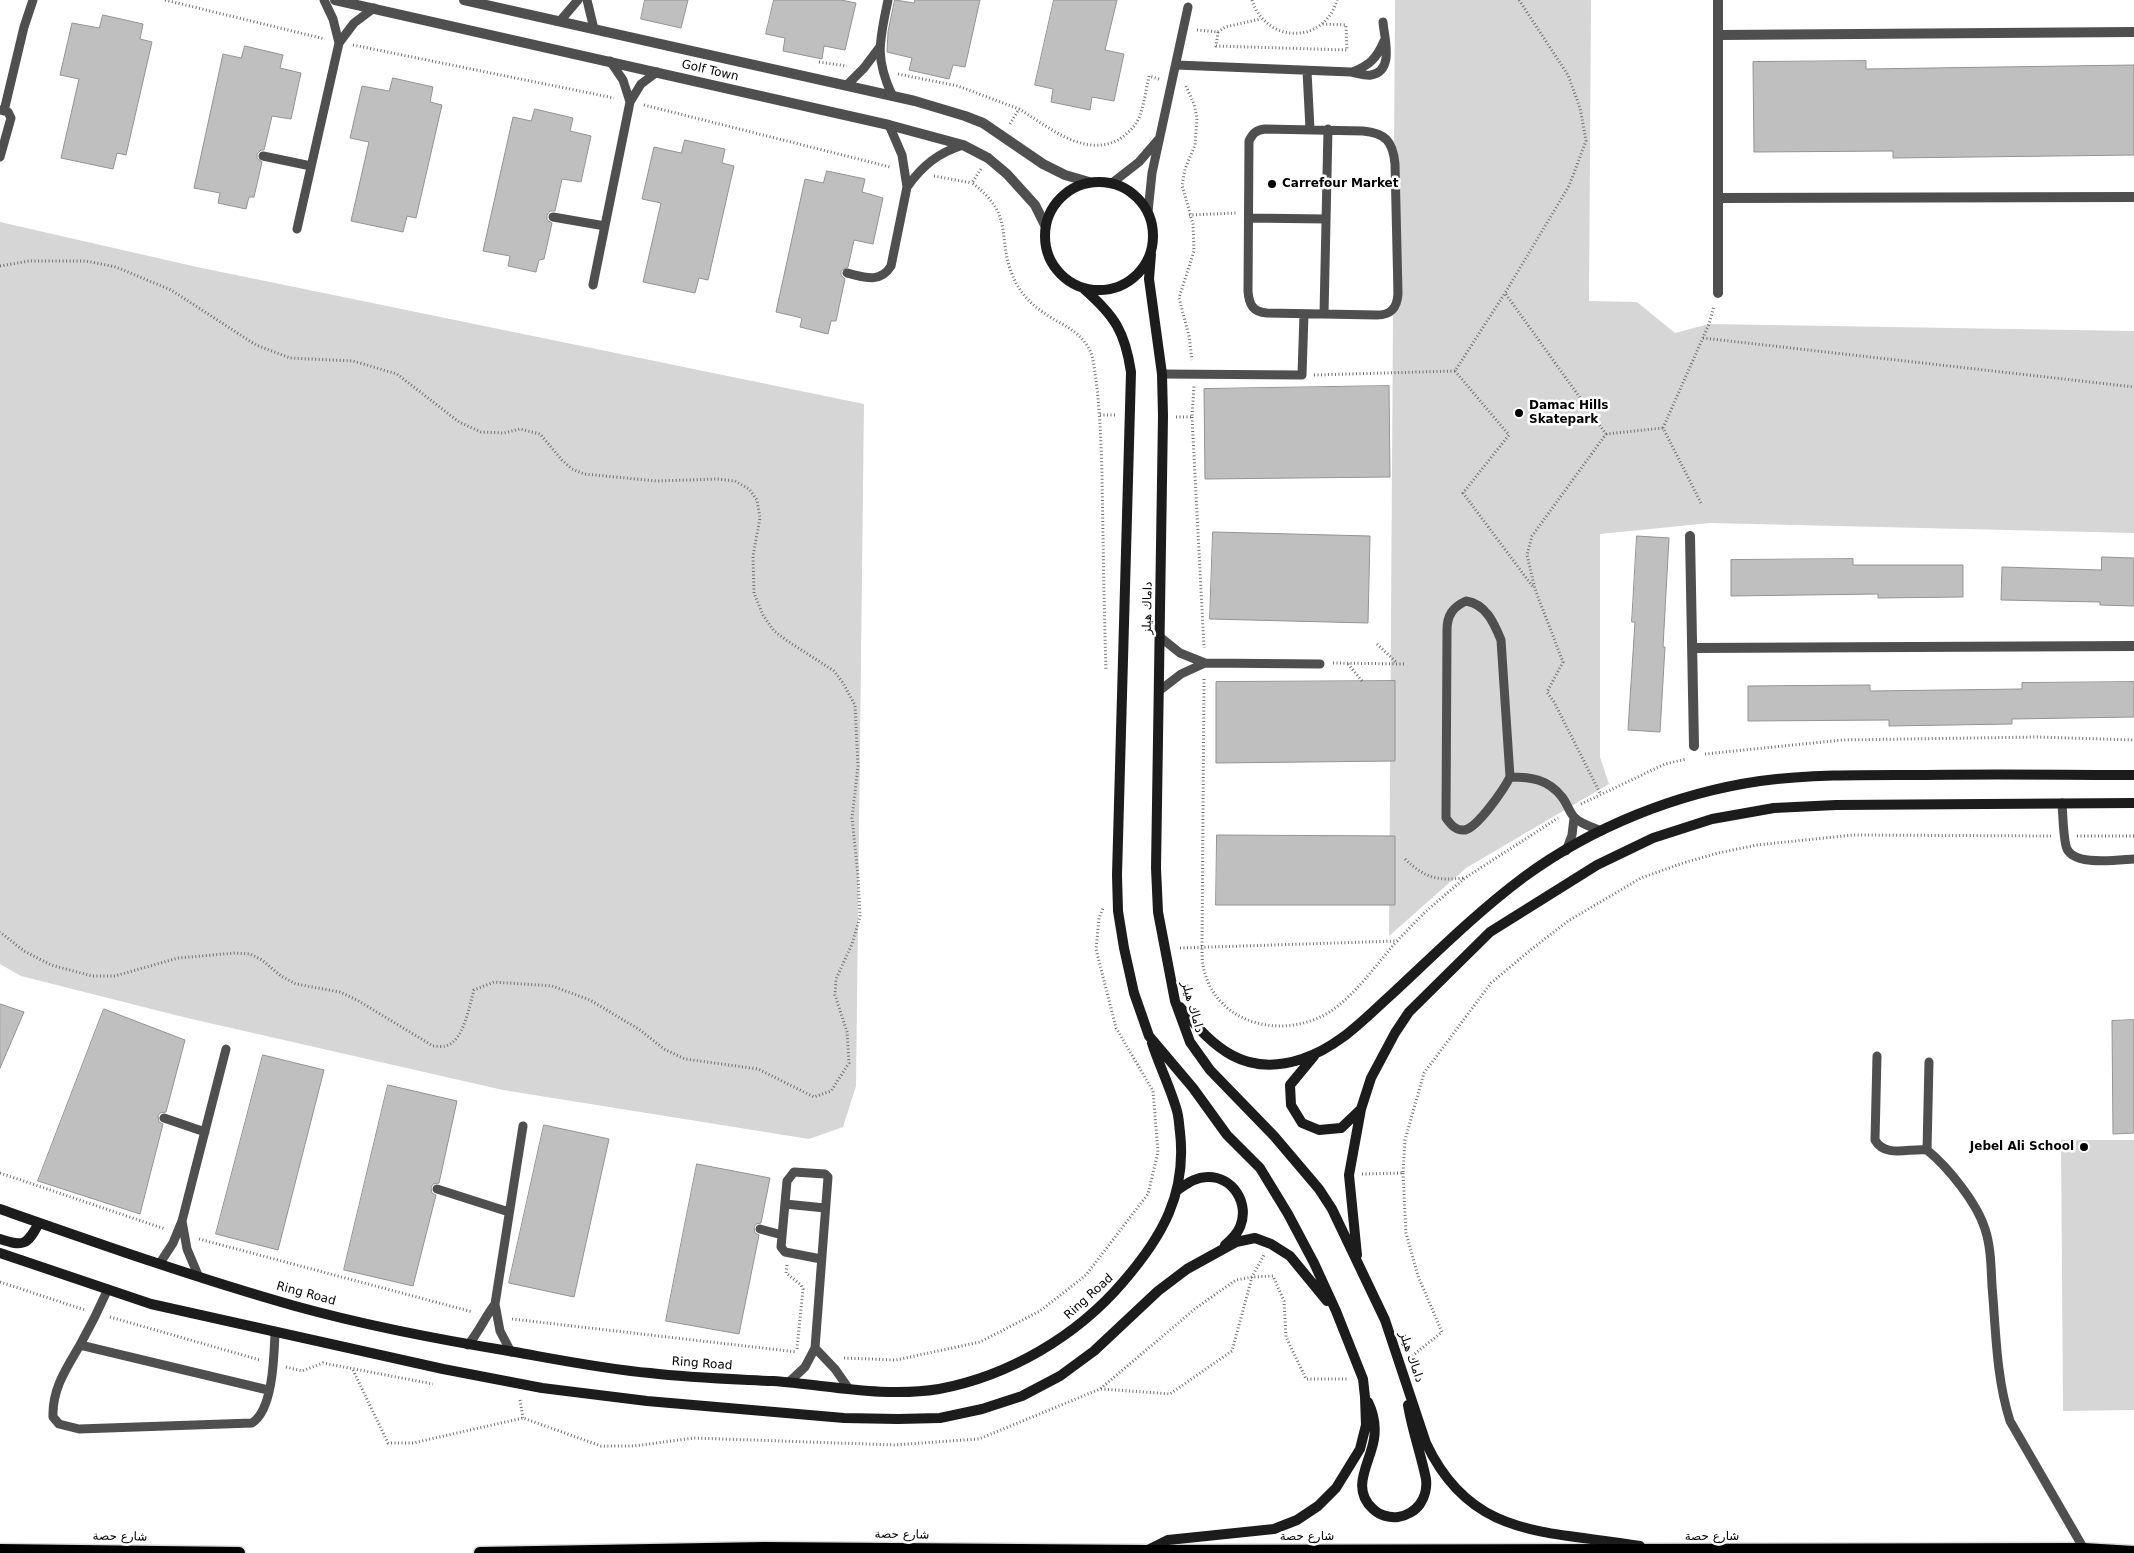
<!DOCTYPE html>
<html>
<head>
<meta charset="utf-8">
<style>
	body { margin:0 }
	canvas { display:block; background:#fff }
</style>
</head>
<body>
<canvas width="2134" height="1553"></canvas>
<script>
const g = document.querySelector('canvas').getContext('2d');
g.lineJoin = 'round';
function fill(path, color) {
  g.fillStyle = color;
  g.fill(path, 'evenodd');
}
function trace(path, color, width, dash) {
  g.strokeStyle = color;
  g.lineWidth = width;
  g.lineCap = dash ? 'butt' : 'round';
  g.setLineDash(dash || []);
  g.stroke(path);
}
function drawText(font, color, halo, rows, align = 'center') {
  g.font = font + ' "DejaVu Sans",Vazirmatn,sans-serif';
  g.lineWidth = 5;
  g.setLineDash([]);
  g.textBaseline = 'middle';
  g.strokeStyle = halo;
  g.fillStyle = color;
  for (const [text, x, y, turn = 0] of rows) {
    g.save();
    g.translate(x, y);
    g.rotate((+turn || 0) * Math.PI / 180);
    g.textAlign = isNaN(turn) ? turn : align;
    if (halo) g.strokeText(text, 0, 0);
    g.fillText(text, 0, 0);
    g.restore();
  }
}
fill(new Path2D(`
	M1395,0H1591L1589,301L1637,302L1675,333L1709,324L2134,331V533L1710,523L1600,534V757L1609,784L1466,868L1389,936Z
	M0,222L197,267L864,404L856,1086L843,1127L809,1139L503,1090L183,1017L21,976L0,964Z
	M2134,1140V1410L2063,1411L2061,1140Z`), '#d6d6d6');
const building = new Path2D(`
	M645,0H688L681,28L641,19Z
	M774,0H841L856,3L845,50L824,46L822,59L783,51L785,38L766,34Z
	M895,0L914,3L915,0H980L965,67L953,65L949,79L909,70L912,58L887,52L888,32Z
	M1054,0H1117L1105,50L1124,54L1114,101L1092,97L1090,110L1051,102L1053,89L1035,85Z
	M103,15L143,24L140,39L152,42L126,155L117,153L113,169L61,158L79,79L60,75L72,23L99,28Z
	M245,46L283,55L280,68L301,73L291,119L272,116L264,150H261L257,154V158L262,162L254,197H249L246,209L218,203L220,193L194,188L223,54L241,58Z
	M1866,61V69L2134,65V155L1893,158V151L1754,152L1753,62Z
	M393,78L433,87L430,102L442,105L416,218L407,216L403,232L351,221L369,142L350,138L362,86L389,91Z
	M535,109L573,118L570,131L591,136L581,182L562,179L555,211H550L547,215V220L552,223L544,259L539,260L536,272L508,266L510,256L483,251L513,117L531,121Z
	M685,140L725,149L722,163L734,166L708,280L699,278L695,293L643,282L661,203L642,199L654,147L681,153Z
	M827,171L865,179L862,192L883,198L873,244L854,240L848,267L841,271V275L845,279L836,321H831L828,334L800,327L802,318L776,312L805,179L823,183Z
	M1389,386L1390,477L1205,479L1204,389Z
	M1213,532L1370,536L1368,623L1210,619Z
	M1637,536L1669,538L1663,647H1665L1660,732L1628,730L1635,622H1632Z
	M2102,557L2134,558V606L2100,605V602L2001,600L2002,567L2101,570Z
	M1853,559V565H1963V597L1878,598V594L1731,596V560Z
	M1395,681V761L1216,763V682Z
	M2134,682V717L2012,719V724L1889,726V720L1748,721V686L1870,685V691L2022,689V683Z
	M1217,835L1395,836V905H1216Z
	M0,1004L24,1012L0,1068Z
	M104,1009L185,1040L166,1112L160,1113L158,1116L159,1122L163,1124L140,1214L38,1181Z
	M2134,1020V1133L2113,1134L2112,1021Z
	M263,1055L324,1070L278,1250L216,1234Z
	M388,1085L457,1101L439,1183L433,1184L431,1188L432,1193L436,1195L413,1286L344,1270Z
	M544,1125L609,1139L574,1297L509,1283Z
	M697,1164L770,1178L761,1223L756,1224L754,1228L755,1233L759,1235L739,1334L666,1321Z`);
fill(building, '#bfbfbf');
trace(building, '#939393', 1);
const primary = new Path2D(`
	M0,1550L239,1553
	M480,1553L764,1548L1146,1551L2084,1549L2134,1552`);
trace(primary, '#dbdbdb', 15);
trace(new Path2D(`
	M165,0L325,39
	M1252,0C1266,44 1324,45 1337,0
	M1519,0L1568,75L1580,108L1586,141L1569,186L1505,293L1606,434L1532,536L1527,555L1535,589L1563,662L1547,692L1554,702L1600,793
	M1197,30L1218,32L1225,27L1261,19
	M1218,32L1216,46L1347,50L1346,25L1322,24
	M353,45L614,98
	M819,62L847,66
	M898,74L958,86L1019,109
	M1186,86L1194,104L1197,118L1195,145L1185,169L1182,185L1193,224L1194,251L1179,298L1189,336L1192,360
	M644,105L890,167
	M1010,124L1019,109C1048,126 1083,158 1118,140C1126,135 1135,127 1139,118C1144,105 1146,90 1149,76L1159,79
	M981,169L972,183C1018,217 994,240 1016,283C1023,296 1034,307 1047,315C1062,325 1078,330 1088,347C1094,356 1094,369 1096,380C1100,411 1101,442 1102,474C1103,540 1104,605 1106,671
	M934,176L972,183
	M1189,215L1236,213
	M0,266L29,261H86L116,267L171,290L256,345L290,358L353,361L397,374L459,422L481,432L504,433L520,429L540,434L562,460L572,469L584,474L657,481L717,479L735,481L749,489L757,500L760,518L753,556L754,593L763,615L774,631L786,640L834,671L843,683L855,705L858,766L852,818L858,875L860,917L852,944L836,979L835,995L847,1032L849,1063L831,1091L814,1097L758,1069L685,1059L664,1049L640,1030L590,1000L552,986L494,982L474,990C469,1006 464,1042 445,1046C442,1047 437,1046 433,1046L357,1000L340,992L296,984L281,976L262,960L250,954L235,953L178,958L115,976H92L51,965L24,951L0,932
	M1703,338L2134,387
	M1455,371L1509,435L1463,493L1533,587
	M1314,375L1455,371L1505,293
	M1100,415H1117
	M1176,417H1192L1194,386
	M1192,417L1204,648
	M1606,434L1663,428
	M1701,503L1663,428L1709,324L1714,306
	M1377,644L1396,662
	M1333,663L1405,664
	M1348,664L1362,681
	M1204,679L1202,948C1202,955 1202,963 1204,970C1218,1027 1287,1040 1331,1011C1355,995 1377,964 1396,942
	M1705,754L1842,740L2037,737L2134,740
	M1581,804L1665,764L1687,759
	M2077,836H2134
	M1405,859C1425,878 1437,881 1464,878
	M1180,948L1397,941L1425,912L1465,878L1558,818
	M0,1173L165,1229
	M1403,1173L1406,1233L1418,1276L1442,1332L1412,1356
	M1362,1174L1403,1173L1405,1140L1424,1073L1491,983L1533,948L1568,921L1641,878L1683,863L1718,853L1757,845L1853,835L2051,836
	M199,1239L473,1312
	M787,1265L786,1273L801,1285L803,1289L797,1349
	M0,1282L85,1310
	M110,1317L260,1360
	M512,1319L797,1352
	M844,1358L896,1360L980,1342L1040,1311L1086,1275L1148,1194L1158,1152L1153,1091L1116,1028L1096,949L1099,918L1103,908
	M286,1367L302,1371L323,1363L433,1384
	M353,1370L388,1443H413L523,1418L601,1446H634L694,1438L895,1445L979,1439L1100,1389L1196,1308L1236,1280L1252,1277L1273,1276L1284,1301L1286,1337L1306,1379H1347
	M1101,1389L1170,1394L1232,1351L1252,1277L1264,1255
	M520,1400L523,1418`), '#717171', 3, [1, 2.5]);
trace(new Path2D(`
	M324,0L333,19L339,43
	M587,0L594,29
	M888,0C880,40 874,56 892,95
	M560,21L578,0
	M610,61L623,80L630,102
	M1176,65L1351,72C1357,73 1365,76 1371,75C1395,71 1384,37 1383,22
	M1307,71L1310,129
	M1352,72C1369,66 1377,58 1384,41
	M847,85L864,68L879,48
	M4,111L24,27L33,0
	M1265,129L1363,131C1385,133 1393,141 1395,164L1398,294C1397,308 1391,315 1377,315L1267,313C1253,312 1249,305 1248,291L1249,141C1253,133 1256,130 1265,129Z
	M263,156L311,166
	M0,157L11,118L8,112L1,110
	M1112,183L1139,162L1158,140
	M907,187C923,165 938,153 963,145
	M1148,212L1152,173L1188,7
	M553,217L605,226
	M1249,218L1326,219
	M297,229L339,43L354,23L374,8
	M847,273C864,277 880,284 891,266L907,187L902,155L889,125
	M593,285L630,102L641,84L657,72
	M1324,314L1328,129
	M1162,374L1302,375L1304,314
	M1466,601C1486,604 1494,623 1501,640L1510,777C1504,789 1478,827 1465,830C1456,831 1451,825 1446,818L1447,630C1447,615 1453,607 1466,601Z
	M1160,637L1180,653L1205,663L1320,664
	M1159,691L1181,674L1205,663
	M1510,777C1531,777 1548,779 1562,797C1567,803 1569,812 1574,817C1580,824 1594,828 1602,831
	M2062,803C2063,816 2063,833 2066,846C2071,867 2117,860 2134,859
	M1566,851L1572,835L1574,818
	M1877,1056L1875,1140C1885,1158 1909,1148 1927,1150C1948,1167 1977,1203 1985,1229C1991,1247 1991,1267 1992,1286C1996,1331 1996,1377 2010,1421L2084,1549
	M164,1118L205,1132
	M1927,1150L1929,1062
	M437,1189L509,1212
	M785,1204L825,1208
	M182,1221L187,1249L198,1275
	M760,1229L782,1235
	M160,1263L173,1243L182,1221L226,1049
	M108,1289C99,1309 90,1327 80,1345C66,1369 52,1389 53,1417L59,1424L79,1429L252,1423C273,1410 274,1357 275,1333
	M80,1345L268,1390
	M468,1345C479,1332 485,1317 495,1304
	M815,1348L835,1369L849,1389
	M511,1352L500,1331L495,1304L523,1126
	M789,1382L805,1367L815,1348L828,1177L825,1174L794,1172L787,1181L781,1247L785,1252L821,1259`), '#4f4f4f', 9);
trace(new Path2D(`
	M335,0L889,125L963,145L988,158L1007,174L1035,205L1045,225
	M464,0L915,101L965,116L983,123L1043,164L1065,175L1089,182
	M1718,35L2134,32
	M1718,198L2134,197
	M1718,293V0
	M1690,536L1694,746
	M1692,648L2134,646`), '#4f4f4f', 10);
trace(new Path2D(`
	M1045 236a54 54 0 1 1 108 0a54 54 0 1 1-108 0Z
	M1151,254L1149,279L1162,374L1163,416L1156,868L1158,912L1175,1001L1190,1042L1210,1070L1274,1136L1319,1189L1332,1209L1385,1320L1426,1443C1472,1541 1549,1530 1640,1546
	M1084,289C1115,316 1125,332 1131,372L1117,875L1118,911L1124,948L1134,993L1149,1036L1193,1088L1227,1135L1260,1168L1288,1214L1314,1263L1336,1311L1363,1379L1365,1397L1366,1425L1360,1449L1336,1488L1318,1506L1297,1520L1274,1529L1168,1540L1146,1551
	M1180,1007C1214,1048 1245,1078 1302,1059C1339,1047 1364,1019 1392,994C1435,954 1477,912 1524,877C1592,827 1677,793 1760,781C1815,774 1870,775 1925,775C1995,774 2064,775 2134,775
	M1314,1056L1290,1085L1291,1105L1302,1123L1319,1130L1341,1128L1361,1109
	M1179,1189C1188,1183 1196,1177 1207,1177C1233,1176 1250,1204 1240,1227C1237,1234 1231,1240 1225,1245
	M0,1209C97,1243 196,1278 295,1306C367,1326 441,1340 515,1352C560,1360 605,1369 650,1373C691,1378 732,1379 773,1381C828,1385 884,1398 939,1389C1009,1376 1077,1336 1123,1282C1162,1237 1187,1194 1180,1132C1179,1125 1179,1118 1177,1111C1171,1089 1159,1065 1152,1043
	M0,1239C24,1247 27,1245 39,1223
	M0,1253L151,1304L443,1369L542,1388L647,1401L844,1418L898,1419L940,1418L982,1409L1022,1396L1060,1376L1094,1351L1158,1291L1187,1269L1236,1242L1255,1238L1271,1244L1290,1256L1327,1301
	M1357,1255L1349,1175L1361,1109L1371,1078L1395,1033L1409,1012L1490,932L1597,865L1653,838L1712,819L1774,808L1836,805L2134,803
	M1368,1402C1374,1414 1376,1426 1374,1439C1370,1464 1350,1488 1373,1509C1379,1515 1389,1518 1398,1517C1406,1516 1415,1511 1420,1504C1425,1497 1427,1487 1426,1479C1421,1454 1412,1430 1408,1405`), '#1c1c1c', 10);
trace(primary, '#000', 12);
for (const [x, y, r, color] of [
	[1272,184,5,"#000"],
	[1519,413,5,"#000"],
	[2084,1147,5,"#000"]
]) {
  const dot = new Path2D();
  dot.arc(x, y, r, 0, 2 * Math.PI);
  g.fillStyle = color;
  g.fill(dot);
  trace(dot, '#fff', 2);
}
drawText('12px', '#000', '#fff', [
	["Golf Town",710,71,13],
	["داماك هيلز",1148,608,-89],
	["داماك هيلز",1192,1007,74],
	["Ring Road",306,1294,15],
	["Ring Road",1089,1297,-42],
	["داماك هيلز",1411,1357,71],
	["Ring Road",702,1364,4],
	["شارع حصة",902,1535,1],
	["شارع حصة",120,1537,1],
	["شارع حصة",1307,1537],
	["شارع حصة",1712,1537]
]);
drawText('bold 12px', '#000', '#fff', [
	["Carrefour Market",1282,184],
	["Damac Hills",1529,406],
	["Skatepark",1529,420],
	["Jebel Ali School",2074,1147,"right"]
], 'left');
</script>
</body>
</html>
